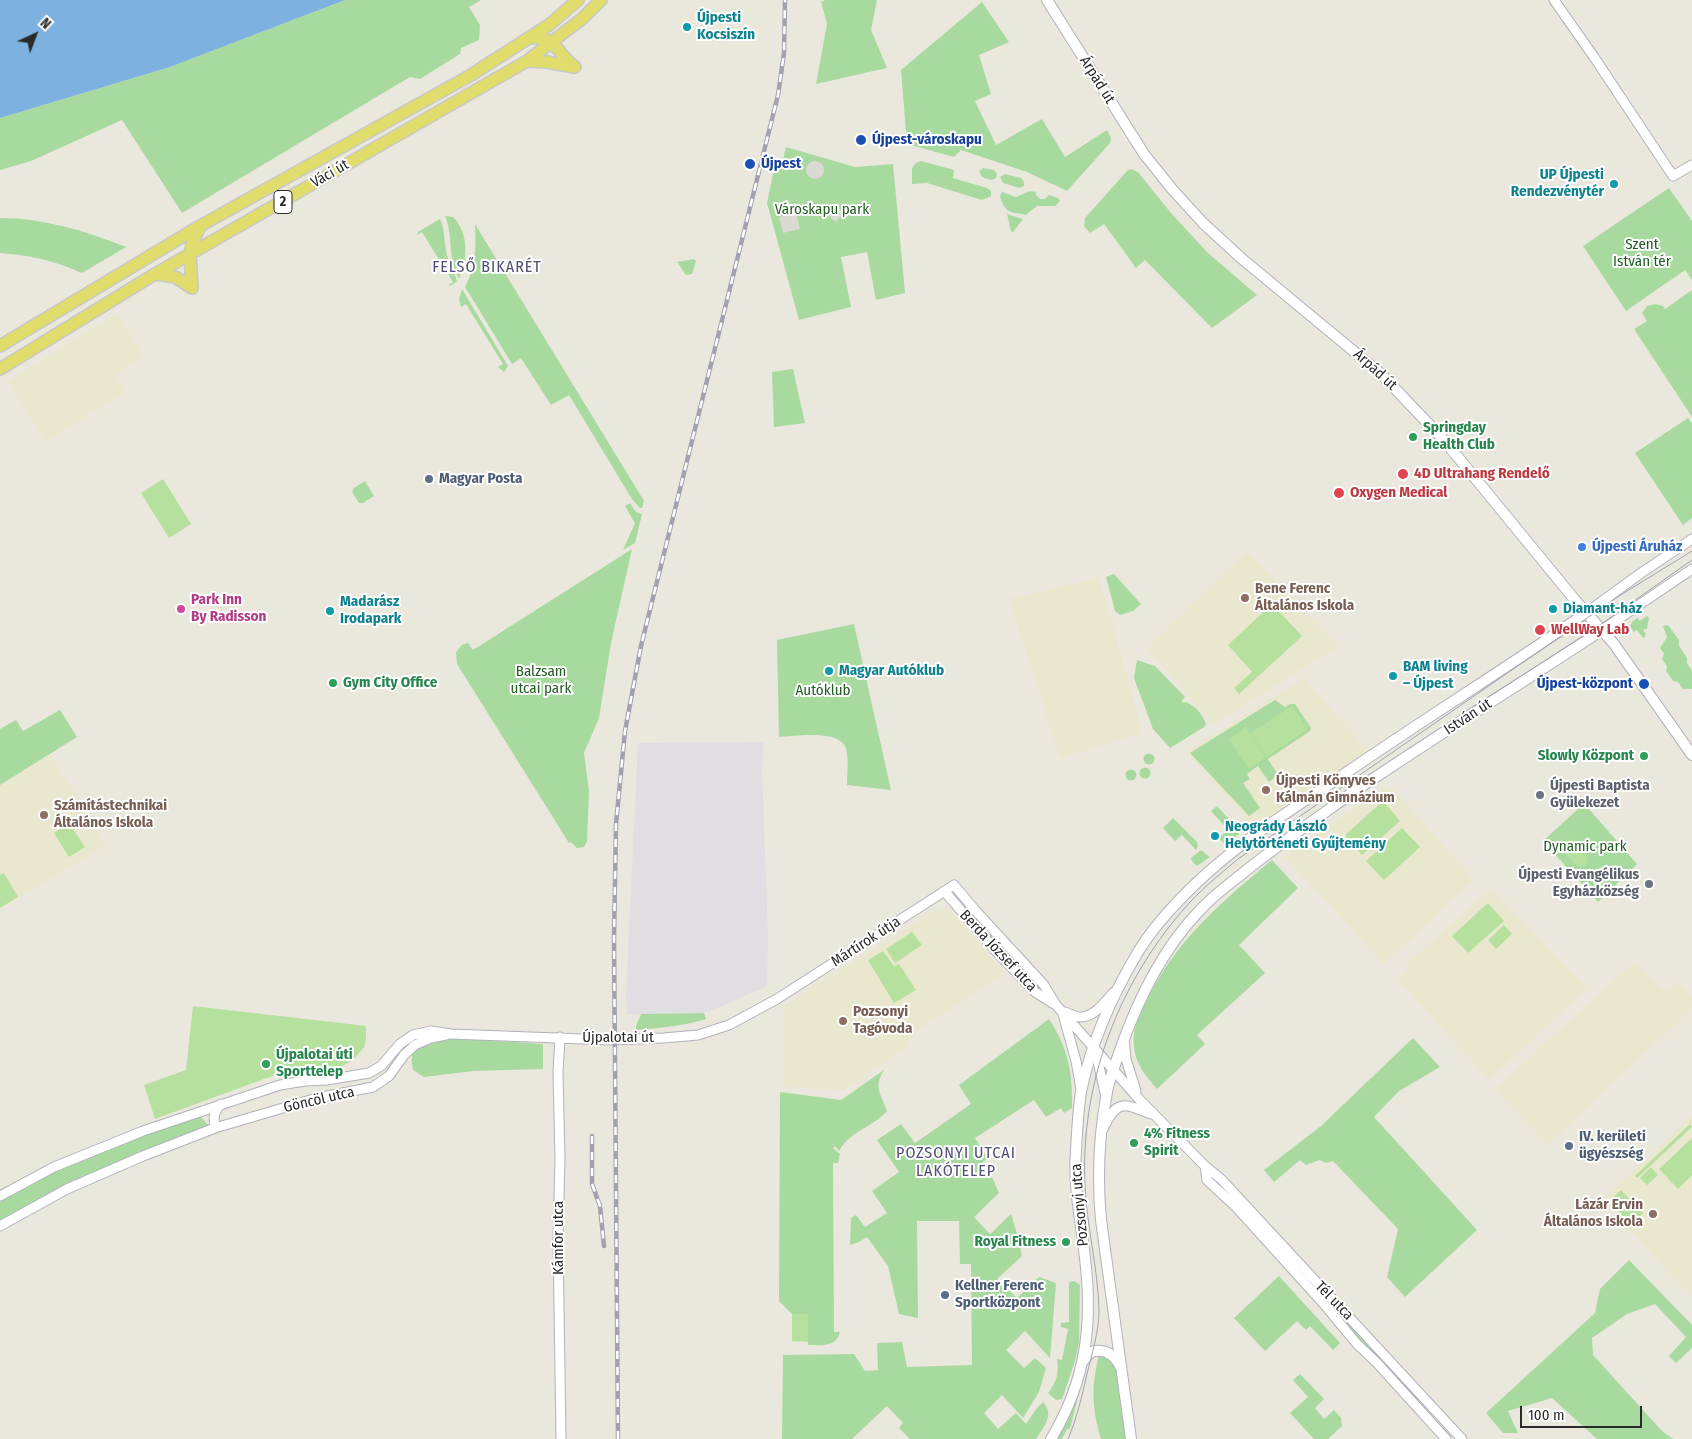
<!DOCTYPE html>
<html>
<head>
<meta charset="utf-8">
<style>
	body { margin:0 }
	#map { position:relative; width:1692px; height:1439px; overflow:hidden; background:#eae7dd; font-family:"Fira Sans Condensed",sans-serif }
	canvas { display:block }
	.north { position:absolute; left:10px; top:10px; width:50px; height:50px; -webkit-text-stroke:4px #fff; paint-order:stroke; rotate:43deg; font-size:14px; font-weight:700; line-height:20px; text-align:center; color:#2a2a2a }
	.north::after { content:''; display:block; margin:auto; width:18px; height:22px; background:#2a2a2a; clip-path:polygon(50% 0,100% 100%,50% 72%,0 100%) }
	.scale { position:absolute; left:1520px; top:1406px; width:122px; height:22px; box-sizing:border-box; border:2px solid #2a2a2a; border-top:0; padding-left:6px; font-size:15px; line-height:18px; white-space:nowrap; color:#2a2a2a; -webkit-text-stroke:4px #fff; paint-order:stroke }
</style>
</head>
<body>
<div id="map">
<canvas width="1692" height="1439"></canvas>
<div class="north">N</div>
<div class="scale">100 m</div>
</div>
<script>
const g = document.querySelector('canvas').getContext('2d');
g.lineJoin = 'round';
function fill(path, color) {
  g.fillStyle = color;
  g.fill(path, 'evenodd');
}
function trace(path, color, width, dash) {
  g.strokeStyle = color;
  g.lineWidth = width;
  g.lineCap = dash ? 'butt' : 'round';
  g.setLineDash(dash || []);
  g.stroke(path);
}
function drawText(font, color, halo, rows, align = 'center') {
  g.font = font + ' "Fira Sans Condensed",sans-serif';
  g.lineWidth = 4;
  g.setLineDash([]);
  g.textBaseline = 'middle';
  g.strokeStyle = halo;
  g.fillStyle = color;
  for (const [text, x, y, turn = 0] of rows) {
    g.save();
    g.translate(x, y);
    g.rotate((+turn || 0) * Math.PI / 180);
    g.textAlign = isNaN(turn) ? turn : align;
    if (halo) g.strokeText(text, 0, 0);
    g.fillText(text, 0, 0);
    g.restore();
  }
}
fill(new Path2D(`
	M763,742L762,773L768,937L767,986L724,1005L704,1013L641,1014L627,1015L626,996L638,743Z`), '#e0dde3');
fill(new Path2D(`
	M117,313L144,357L115,375L125,392L45,442L8,381Z
	M1247,551L1338,646L1213,725L1147,648Z
	M1099,578L1140,722V729L1136,735L1060,758L1009,599Z
	M1304,678L1368,751L1255,828L1186,752Z
	M50,755L106,845L0,909V785Z
	M1384,788L1394,789L1474,880L1384,964L1284,856Z
	M1491,888L1587,988L1489,1080L1398,980L1408,970L1405,966Z
	M940,907L951,911L1004,973L912,1034L906,1047L844,1090L783,1087V1006Z
	M1635,961L1665,992L1678,981L1692,996V1008L1548,1145L1495,1089Z
	M1692,1116V1295L1691,1296L1602,1200Z`), '#eae7cf');
fill(new Path2D(`
	M345,0H481L469,7L480,25L479,40L461,48L460,54L420,79L410,77L182,213L122,120L31,161L0,170V118L170,67Z
	M825,0H877L871,30L887,68L816,84L827,24L821,2Z
	M982,2L1009,42L979,55L991,94L975,101L996,145L1042,119L1065,157L1107,130L1111,138L1110,143L1067,191L1027,172L961,150L954,157L907,144L901,70Z
	M786,147L855,167L893,164L905,293L876,300L867,252L841,257L851,307L799,320L767,203L773,174L781,167Z
	M921,161L954,170L953,178L987,188L991,191V196L982,200L927,183L912,184V168L916,163Z
	M983,168L994,170L997,174L996,178L991,180L982,177L979,171Z
	M1131,169L1138,172L1171,213L1208,253L1257,295L1212,328L1145,260L1136,268L1104,224L1090,233L1084,226L1085,218L1128,170Z
	M1005,174L1021,178L1024,182V186L1019,188L1003,183L1000,177Z
	M1669,188L1692,221V280L1685,270L1626,311L1583,246Z
	M1030,191L1036,192V195L1040,199H1045L1049,195L1058,198L1060,201L1055,206H1037L1026,215C1009,211 1005,214 1000,196L1002,192L1016,197Z
	M1007,214L1023,219L1013,232L1011,231Z
	M445,216L453,217C469,233 468,259 459,279C447,257 454,238 445,216Z
	M0,218C43,218 86,231 126,247L82,273C52,260 33,256 0,253Z
	M440,219C445,230 444,239 446,251C448,261 454,271 457,281L450,286L449,285L453,282L422,232L417,235L418,232Z
	M475,224L644,501L642,508H640L632,499L569,395L551,405L521,358L512,364L465,287C476,267 476,247 475,224Z
	M694,259L696,261L692,274L686,275L677,262Z
	M462,289L508,366L504,372L498,367L503,364L466,304L461,307L459,299Z
	M1692,290V417L1634,329L1647,321L1642,313L1647,306L1655,304L1663,306L1665,309Z
	M793,369L805,423L774,427L772,372Z
	M1688,418L1692,423V518L1683,525L1635,453Z
	M365,481L374,496L363,503H359L352,492L354,488Z
	M630,503L636,512L642,514L635,543L623,550L635,523L625,506Z
	M632,549L611,643L599,718L584,753L589,791L587,841L584,847L577,848L571,842L569,843L457,664L456,652L462,645L468,643L473,650Z
	M1114,574L1141,604L1133,611L1120,615L1115,611L1106,577Z
	M1647,616L1649,618L1647,629H1644V632L1646,633L1645,637L1643,638L1637,630L1634,632L1630,627L1632,622L1637,618L1640,621Z
	M854,624L891,790L847,785C847,774 849,759 846,749C841,729 795,736 779,737L777,640Z
	M1668,625L1679,640V646L1687,658V663L1692,671V689H1683L1678,682L1673,681L1666,671L1667,666L1662,659L1664,653L1660,648L1667,637L1663,626Z
	M1137,660L1155,666L1185,697L1181,702C1192,701 1203,714 1206,724L1204,727L1170,748L1153,729L1134,678Z
	M1275,700L1285,707L1290,704H1295L1311,728L1310,731L1268,759L1278,775L1269,782L1258,766L1247,774L1250,779L1243,783L1260,808L1249,816L1190,753Z
	M60,710L77,737L0,785V729L16,720L23,731Z
	M1143.5 759a5.5 5.5 0 1 1 11 0a5.5 5.5 0 1 1-11 0Z
	M1139.5 773a5.5 5.5 0 1 1 11 0a5.5 5.5 0 1 1-11 0Z
	M1125.5 775a5.5 5.5 0 1 1 11 0a5.5 5.5 0 1 1-11 0Z
	M1582,801L1637,864L1598,902L1543,841L1577,810V802Z
	M1217,806L1239,830V834L1225,845L1219,838L1228,830L1211,811Z
	M1173,818L1197,842L1198,846L1196,850L1182,835L1175,841L1163,828Z
	M1201,850L1210,857L1197,866L1192,861L1191,858Z
	M1272,860L1298,888L1239,945L1265,973L1197,1035L1205,1044L1157,1089C1146,1076 1135,1064 1134,1046C1132,1031 1138,1019 1144,1006C1173,943 1220,903 1272,860Z
	M965,905L992,936V939H990L962,907Z
	M1005,953H1008L1049,997L1040,993L1006,956Z
	M704,1013L706,1019C683,1026 660,1028 636,1030V1026L641,1014Z
	M1049,1019C1068,1047 1073,1074 1072,1108L1064,1113L1061,1108L1046,1117L1034,1100L975,1138L988,1158L982,1163L992,1177L999,1193L974,1217L990,1234L1011,1214L1016,1230L1022,1256L997,1279L1017,1298L1039,1277L1056,1283L1050,1358L1025,1331L1006,1350L1024,1368L1035,1358L1046,1368L1039,1392L1023,1418L1002,1395L984,1413L998,1429L1016,1413L1026,1424L1037,1408L1043,1402C1055,1415 1044,1426 1036,1439H910L899,1428L903,1423L887,1406L852,1439H782L783,1355L854,1354L865,1371L878,1370L877,1343L902,1342L907,1367L972,1365L971,1264H960L959,1221H917L918,1318L899,1314L888,1266L867,1237L859,1242L850,1245L851,1218L856,1215L865,1227L887,1213L872,1191L899,1172L877,1140L901,1124L915,1143L971,1104L959,1085Z
	M425,1035C464,1040 503,1041 543,1044V1069L473,1071L424,1077L413,1070C409,1056 414,1044 425,1035Z
	M1413,1038L1440,1067L1399,1091L1374,1117L1477,1230L1405,1297L1387,1277L1398,1229L1333,1161L1326,1163L1319,1160L1306,1165L1300,1160L1274,1182L1264,1170L1321,1126Z
	M884,1070C873,1087 881,1094 887,1111C873,1127 850,1131 839,1151L835,1146L833,1148L840,1154L838,1163H833L834,1332H840C836,1348 821,1345 808,1345V1314H792L779,1301L780,1092L841,1100Z
	M196,1116L201,1117L210,1127L0,1224V1199L59,1167Z
	M1212,1174L1420,1400H1416L1393,1374L1360,1344L1210,1177Z
	M1629,1260L1692,1325V1348L1676,1363L1669,1356L1686,1337L1655,1304L1627,1314L1592,1338L1593,1355L1663,1432L1673,1439H1597L1552,1398L1508,1411L1518,1433H1503L1486,1413L1595,1313L1600,1289Z
	M1279,1276L1340,1343L1333,1350L1310,1326L1306,1330L1297,1321L1265,1351L1234,1318Z
	M1074,1281L1080,1285L1079,1343L1075,1361L1062,1399L1056,1400L1048,1393C1057,1382 1059,1373 1057,1359L1062,1360L1068,1329L1061,1327V1323L1069,1322V1282Z
	M1099,1355L1110,1358L1116,1366L1126,1439H1101C1092,1409 1091,1386 1099,1355Z
	M1086,1365L1070,1429H1067L1062,1439H1055Z
	M1300,1374L1324,1399L1315,1408L1324,1419L1334,1410L1341,1418L1342,1426L1328,1439H1314L1290,1413L1308,1397L1293,1380Z`), '#a8daa0');
fill(new Path2D(`
	M163,479L191,524L169,538L141,493Z
	M1272,604L1302,636L1239,694L1234,688L1252,672L1228,645Z
	M1292,706L1308,729L1267,757L1251,733Z
	M1246,727L1266,757L1249,769L1229,739Z
	M1383,801L1400,821L1362,855L1345,835Z
	M69,823L85,847L69,857L54,833Z
	M1402,828L1420,847L1384,880L1366,861Z
	M1568,839C1577,841 1587,853 1588,862L1584,867L1577,866L1562,850L1561,845Z
	M4,873L18,897L0,908V875Z
	M1488,903L1504,921L1468,953L1452,936Z
	M1504,925L1512,934L1496,949L1488,940Z
	M912,932L922,945L895,963L886,949Z
	M883,951L894,966L899,964L916,990L894,1003L868,960Z
	M193,1006L366,1026V1040L364,1047L355,1058L343,1066L336,1068H294L155,1119L144,1085L186,1070Z
	M1690,1124L1692,1127L1637,1178L1635,1176Z
	M1692,1138V1175L1678,1189L1659,1169Z
	M1651,1167L1658,1175L1647,1185L1640,1178Z
	M1621,1190L1643,1213L1631,1225L1609,1201Z
	M792,1314H808V1342L792,1341Z`), '#b6e09d');
fill(new Path2D(`
	M806 170a9 9 0 1 1 18 0a9 9 0 1 1-18 0Z
	M834,204L843,213L836,222L831,218L829,212Z
	M796,213L800,229L783,233L779,217Z`), '#dbd9d4');
fill(new Path2D(`
	M0,0H345L170,67L0,118Z`), '#7cb1e0');
const tertiary = new Path2D(`
	M1554,0L1594,57L1673,176L1692,165
	M1586,613L1641,573L1692,539
	M1602,630L1692,569
	M945,892L994,949L1035,992L1054,1004
	M1065,1012C1070,1014 1075,1017 1081,1017C1094,1017 1106,1001 1114,992
	M1063,1014L1076,1061L1081,1089
	M560,1037L558,1073L560,1159L558,1239L561,1439
	M1124,1039L1126,1059L1136,1091
	M1095,1049L1106,1097
	M215,1128C213,1117 214,1112 221,1104
	M1103,1129C1117,1099 1123,1103 1151,1114
	M1205,1166L1207,1180L1236,1207L1323,1303L1357,1344L1377,1363L1446,1439
	M0,1196L54,1167L143,1131L280,1085L305,1081L327,1080L369,1073L381,1066L400,1044L413,1035L431,1031L451,1034L609,1040L663,1038L698,1035L729,1025L777,999L954,885L975,910L1044,985L1056,1005L1139,1099L1205,1166L1221,1179L1462,1439
	M0,1226L67,1189L143,1156L215,1128L317,1098L373,1087L389,1076L404,1055L415,1045L431,1038L446,1035`);
const secondary = new Path2D(`
	M1047,0L1144,154L1172,189L1203,223L1241,258L1380,373L1443,439L1575,600L1614,644L1692,755
	M1083,1361L1091,1352C1104,1348 1114,1354 1120,1366
	M1051,1439C1086,1381 1093,1324 1085,1258C1081,1222 1073,1186 1076,1151C1077,1131 1078,1111 1081,1092C1091,1043 1113,994 1138,952C1155,924 1180,898 1205,875C1246,838 1294,808 1340,777C1421,721 1505,669 1586,613
	M1131,1439L1101,1220C1097,1177 1099,1134 1107,1092C1109,1080 1114,1068 1118,1056C1136,1003 1161,950 1201,909C1215,894 1232,882 1248,869C1282,842 1317,818 1352,793C1434,737 1519,685 1602,630`);
const primary = new Path2D(`
	M530,38C556,35 557,54 575,67
	M527,61L547,62L574,67
	M155,274L175,277L192,288
	M192,288L190,255L192,244L200,226
	M0,346L200,226L471,75L549,25L578,0
	M0,369L155,274L527,61L583,18L601,0`);
trace(tertiary, '#b1b1bc', 11);
trace(secondary, '#b1b1bc', 12);
trace(primary, '#c8c8c8', 14);
trace(tertiary, '#fff', 9);
trace(secondary, '#fff', 10);
trace(primary, '#e0dd6c', 11);
trace(new Path2D(`
	M1460,715L1590,632L1692,560
	M1068,1439C1077,1418 1082,1396 1087,1374C1092,1353 1099,1332 1099,1310C1098,1269 1087,1228 1085,1186C1080,1086 1117,986 1183,910C1199,891 1219,875 1238,859L1619,596L1692,551`), '#a2a1b2', 1);
const rail = new Path2D(`
	M592,1136V1184L600,1206L604,1246
	M618,1439L614,939L616,824L625,731L641,646L778,95L784,53L785,0`);
trace(rail, '#a2a1b2', 4.5);
trace(rail, '#fff', 2.5, [8]);
for (const [x, y, r, color] of [
	[687,27,5,"#0f9aa8"],
	[861,140,6,"#1a4fb4"],
	[750,164,6,"#1a4fb4"],
	[1614,184,5,"#0f9aa8"],
	[1413,437,5,"#2e9e5b"],
	[1403,474,6,"#e0444e"],
	[429,479,5,"#5c6f8a"],
	[1339,493,6,"#e0444e"],
	[1582,547,5,"#3f7fe0"],
	[1245,598,5,"#8d6e63"],
	[181,609,5,"#d1479c"],
	[1553,609,5,"#0f9aa8"],
	[330,611,5,"#0f9aa8"],
	[1540,630,6,"#e0444e"],
	[829,671,5,"#0f9aa8"],
	[1393,676,5,"#0f9aa8"],
	[333,683,5,"#2e9e5b"],
	[1644,684,6,"#1a4fb4"],
	[1644,756,5,"#2e9e5b"],
	[1266,790,5,"#8d6e63"],
	[1540,795,5,"#6b7280"],
	[44,815,5,"#8d6e63"],
	[1215,836,5,"#0f9aa8"],
	[1649,884,5,"#6b7280"],
	[843,1021,5,"#8d6e63"],
	[266,1064,5,"#2e9e5b"],
	[1134,1143,5,"#2e9e5b"],
	[1569,1146,5,"#5c6f8a"],
	[1653,1214,5,"#8d6e63"],
	[1066,1242,5,"#2e9e5b"],
	[945,1295,5,"#5c6f8a"]
]) {
  const dot = new Path2D();
  dot.arc(x, y, r, 0, 2 * Math.PI);
  g.fillStyle = color;
  g.fill(dot);
  trace(dot, '#fff', 2);
}
for (const [x, y, w] of [
	[283,202,18]
]) {
  const box = new Path2D();
  box.roundRect(x - w / 2, y - 11.5, w, 23, 4);
  g.fillStyle = '#fff';
  g.fill(box);
  trace(box, '#2a2a2a', 1);
}
drawText('bold 14px', '#2a2a2a', null, [
	["2",283,202]
]);
drawText('bold 15px', '#0d838f', '#fff', [
	["Újpesti",697,18],
	["Kocsiszín",697,35],
	["UP Újpesti",1604,175,"right"],
	["Rendezvénytér",1604,192,"right"],
	["Madarász",340,602],
	["Irodapark",340,619],
	["Diamant-ház",1563,609],
	["BAM living",1403,667],
	["– Újpest",1403,684],
	["Magyar Autóklub",839,671],
	["Neogrády László",1225,827],
	["Helytörténeti Gyűjtemény",1225,844]
], 'left');
drawText('15px', '#2a2a2a', '#fff', [
	["Árpád út",1097,80,58],
	["Váci út",330,174,-30],
	["Árpád út",1375,370,42],
	["István út",1468,717,-33],
	["Mártírok útja",866,942,-33],
	["Berda József utca",998,951,47],
	["Újpalotai út",618,1038],
	["Göncöl utca",319,1100,-13],
	["Pozsonyi utca",1080,1205,-95],
	["Kámfor utca",559,1238,-90],
	["Tél utca",1334,1301,46]
]);
drawText('bold 15px', '#164399', '#fff', [
	["Újpest-városkapu",872,140],
	["Újpest",761,164],
	["Újpest-központ",1633,684,"right"]
], 'left');
drawText('15px', '#225e22', '#fff', [
	["Városkapu park",822,210],
	["Szent",1642,245],
	["István tér",1642,262],
	["Balzsam",541,672],
	["utcai park",541,689],
	["Autóklub",823,691],
	["Dynamic park",1585,847]
]);
drawText('bold 15px', '#27864d', '#fff', [
	["Springday",1423,428],
	["Health Club",1423,445],
	["Gym City Office",343,683],
	["Slowly Központ",1634,756,"right"],
	["Újpalotai úti",276,1055],
	["Sporttelep",276,1072],
	["4% Fitness",1144,1134],
	["Spirit",1144,1151],
	["Royal Fitness",1056,1242,"right"]
], 'left');
drawText('bold 15px', '#be3a42', '#fff', [
	["4D Ultrahang Rendelő",1414,474],
	["Oxygen Medical",1350,493],
	["WellWay Lab",1551,630]
], 'left');
drawText('bold 15px', '#4e5e75', '#fff', [
	["Magyar Posta",439,479],
	["IV. kerületi",1579,1137],
	["ügyészség",1579,1154],
	["Kellner Ferenc",955,1286],
	["Sportközpont",955,1303]
], 'left');
drawText('bold 15px', '#366cbe', '#fff', [
	["Újpesti Áruház",1592,547]
], 'left');
drawText('bold 15px', '#785e54', '#fff', [
	["Bene Ferenc",1255,589],
	["Általános Iskola",1255,606],
	["Újpesti Könyves",1276,781],
	["Kálmán Gimnázium",1276,798],
	["Számítástechnikai",54,806],
	["Általános Iskola",54,823],
	["Pozsonyi",853,1012],
	["Tagóvoda",853,1029],
	["Lázár Ervin",1643,1205,"right"],
	["Általános Iskola",1643,1222,"right"]
], 'left');
drawText('bold 15px', '#b23c85', '#fff', [
	["Park Inn",191,600],
	["By Radisson",191,617]
], 'left');
drawText('bold 15px', '#5b616d', '#fff', [
	["Újpesti Baptista",1550,786],
	["Gyülekezet",1550,803],
	["Újpesti Evangélikus",1639,875,"right"],
	["Egyházközség",1639,892,"right"]
], 'left');
g.letterSpacing = '1px';
drawText('16px', '#514f75', '#fff', [
	["FELSŐ BIKARÉT",487,268],
	["POZSONYI UTCAI",956,1154],
	["LAKÓTELEP",956,1172]
]);
g.letterSpacing = '0px';
</script>
</body>
</html>
